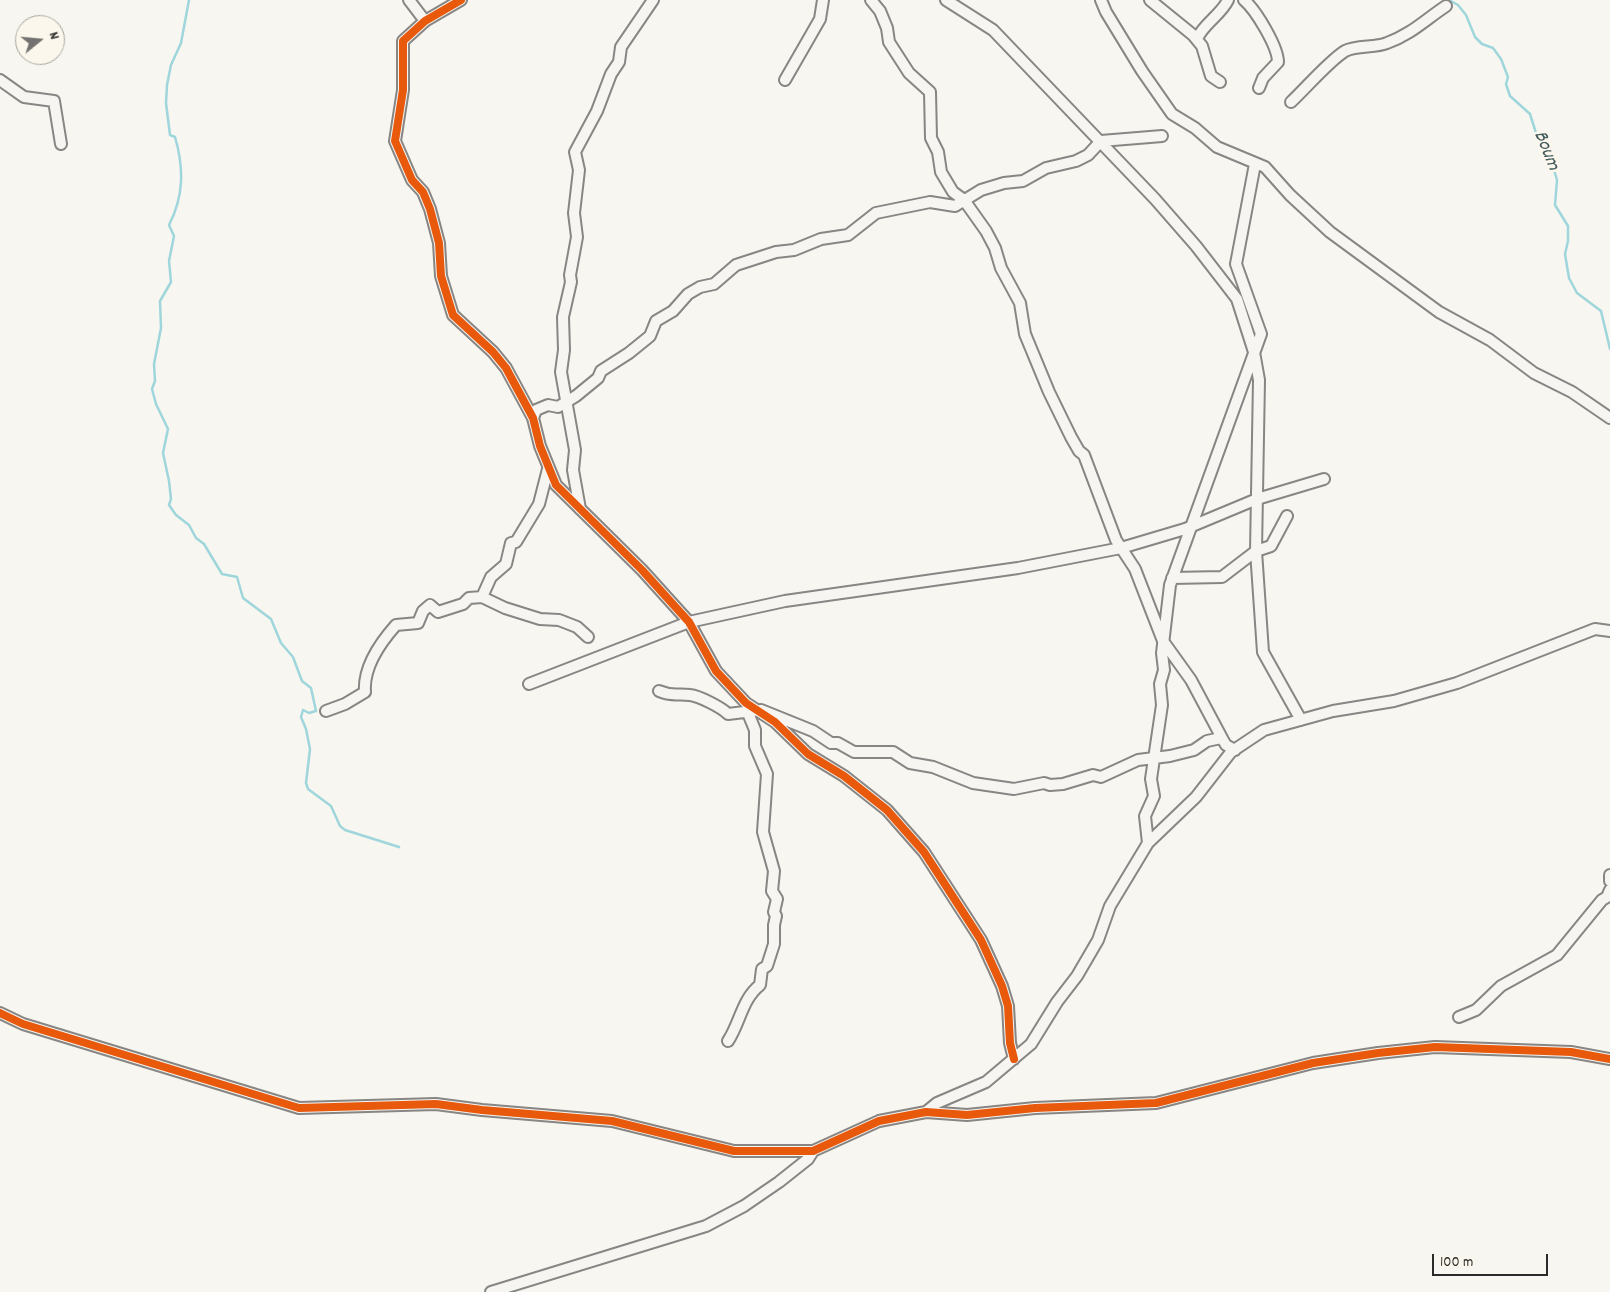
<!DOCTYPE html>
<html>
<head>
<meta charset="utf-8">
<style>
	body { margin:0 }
	#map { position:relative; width:1610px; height:1292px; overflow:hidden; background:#f8f6f0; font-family:Dekko,sans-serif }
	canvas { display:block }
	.north { position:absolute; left:15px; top:15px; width:50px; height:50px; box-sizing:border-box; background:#fbf7ec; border:1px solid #a8a59f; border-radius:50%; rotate:73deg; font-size:14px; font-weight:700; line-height:20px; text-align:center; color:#2b2b2b }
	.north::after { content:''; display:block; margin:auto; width:18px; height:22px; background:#737270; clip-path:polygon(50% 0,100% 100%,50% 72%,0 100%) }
	.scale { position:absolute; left:1432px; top:1254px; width:116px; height:22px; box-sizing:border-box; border:2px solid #2b2b2b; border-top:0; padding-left:6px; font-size:15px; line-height:18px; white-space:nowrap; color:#2b2b2b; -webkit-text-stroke:4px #fbf7ec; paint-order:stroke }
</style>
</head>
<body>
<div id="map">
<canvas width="1610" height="1292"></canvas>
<div class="north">N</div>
<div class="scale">100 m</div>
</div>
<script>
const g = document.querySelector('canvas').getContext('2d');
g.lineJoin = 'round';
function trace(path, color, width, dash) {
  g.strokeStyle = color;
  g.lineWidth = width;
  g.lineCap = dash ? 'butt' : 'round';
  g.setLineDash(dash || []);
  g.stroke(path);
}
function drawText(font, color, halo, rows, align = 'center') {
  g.font = font + ' Dekko,sans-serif';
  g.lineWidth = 5;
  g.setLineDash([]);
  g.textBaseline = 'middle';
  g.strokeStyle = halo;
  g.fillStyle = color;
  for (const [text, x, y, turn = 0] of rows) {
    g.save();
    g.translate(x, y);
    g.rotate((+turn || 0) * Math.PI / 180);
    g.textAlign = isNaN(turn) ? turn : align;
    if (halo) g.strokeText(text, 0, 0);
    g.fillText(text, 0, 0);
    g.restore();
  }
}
trace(new Path2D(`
	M189,0L181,43L171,65L167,85L166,103L170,135L175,137C184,168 184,196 169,225L174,236L169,261L171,282L160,301L161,328L154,364L155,381L152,389L156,404L168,429L163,453L169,481L171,499L169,505L176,515L189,525L196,538L204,544L222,574L237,577L243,598L271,619L281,643L293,657L302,681L311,688L316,711L309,713L303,710L301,717L306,729L310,749L306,783L308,789L331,806L340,826L345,830L399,847
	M1449,0L1458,5L1466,15L1475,37L1482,44L1493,48L1501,59L1508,77L1506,84L1510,96L1530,114L1536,133L1551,160L1557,180L1555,205L1568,226V241L1565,254L1569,278L1577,293L1601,311L1610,349`), '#9ed6db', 2.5);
const minor = new Path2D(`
	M409,0L425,21
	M461,0L425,21L403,41V90L395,141L412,180L423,192L430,209L439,243L441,276L453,315L493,352L506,368L533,418L540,446L556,485L642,570L689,622L716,671L746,703L775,722L808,754L844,776L887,810L924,852L981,940L1002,986L1008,1006L1010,1043L1014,1059
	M871,0L880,11L887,28L889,42L909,73L930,92L931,138L938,152L941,172L953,192L964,200L986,231L995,248L1001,268L1020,303L1025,334L1049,392L1071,437L1079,451L1084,455L1116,540L1135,569L1163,641L1191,680L1223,740L1226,745L1235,750
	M946,0L993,30L1155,199L1196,246L1237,299L1254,352L1259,380L1256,551L1263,652L1301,720
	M1101,0L1106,12L1142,71L1172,114L1195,128L1217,147L1265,167L1290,195L1330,232L1439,312L1490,340L1534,373L1572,392L1610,418
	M1150,0L1193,35L1202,46L1211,76L1220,82
	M1244,0C1256,10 1278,47 1278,62L1263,78L1259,88
	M1197,39C1203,24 1221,15 1228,0
	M0,80L24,97L54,101L61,144
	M785,80L820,19L823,0
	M1291,102C1306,88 1329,61 1345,51C1357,45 1375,48 1387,43C1410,35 1425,20 1446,6
	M533,418L536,410L548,405L558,407L576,396L598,378L601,371L629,353L650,336L656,321L673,311L688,294L700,287L714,284L736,265L776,252L794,250L821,239L848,235L876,213L930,202L955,206L981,190L1004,183L1023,181L1046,168L1076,161L1088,155L1101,141L1162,136
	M580,509L573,470L575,450L561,372L564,350L563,317L571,282L570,275L577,237L574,213L579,170L575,152L597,111L611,74L619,62L621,47L653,0
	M1172,578L1222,577L1256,551L1271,546L1287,516
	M482,597L505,608L540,619L559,620L577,627L588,637
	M529,684L689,622L785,601L1018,568L1121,548L1185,529L1257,499L1324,479
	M659,691C673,697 676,693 690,695C699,696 721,707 728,714L761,710L813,731L831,743H838L854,752H893L910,763L933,767L973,783L1014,789L1044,783L1050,785L1063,784L1093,775L1101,777L1138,760L1170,756L1194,750L1207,741L1221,738
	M326,711L345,704L365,692C363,667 380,643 396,625L418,623L423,611L430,605L438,612L463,604L469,598L482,597L491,577L506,564L511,543L516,542L539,504L548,469
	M1148,843L1145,816L1154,796L1151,779L1162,705L1160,684L1164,670L1162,653L1170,585L1261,334L1236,264L1255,164
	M1610,875V881
	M0,1013L23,1024L299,1108L436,1104L482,1110L612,1121L734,1151H813L879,1121L926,1112L967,1115L1035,1108L1156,1103L1313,1063L1378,1053L1435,1047L1571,1052L1610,1059
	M1459,1017L1476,1010L1501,986L1557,955L1602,900L1607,897L1610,890
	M728,1041C740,1023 742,999 760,985L762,969L767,966L774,944V925L776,916L774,912L777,899L772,891L774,871L763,832L767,774L755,746V730L748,713
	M926,1112L937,1103L986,1082L1031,1044L1057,1002L1077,976L1098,940L1110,906L1148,843L1196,797L1231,752L1264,730L1333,711L1394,701L1457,683L1595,629L1610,631
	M491,1292L706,1226L744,1206L779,1182L808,1159L813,1151`);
trace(minor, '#878684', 14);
trace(minor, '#f6f5f1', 10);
trace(new Path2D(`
	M461,0L425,21L403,41V90L395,141L412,180L423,192L430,209L439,243L441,276L453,315L493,352L506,368L533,418L540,446L556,485L642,570L689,622L716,671L746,703L775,722L808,754L844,776L887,810L924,852L981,940L1002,986L1008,1006L1010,1043L1014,1059
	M0,1013L23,1024L299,1108L436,1104L482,1110L612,1121L734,1151H813L879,1121L926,1112L967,1115L1035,1108L1156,1103L1313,1063L1378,1053L1435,1047L1571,1052L1610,1059`), '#e8590c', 8);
drawText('italic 20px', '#425a5d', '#fbf7ec', [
	["Boum",1545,151,68]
]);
</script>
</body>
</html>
